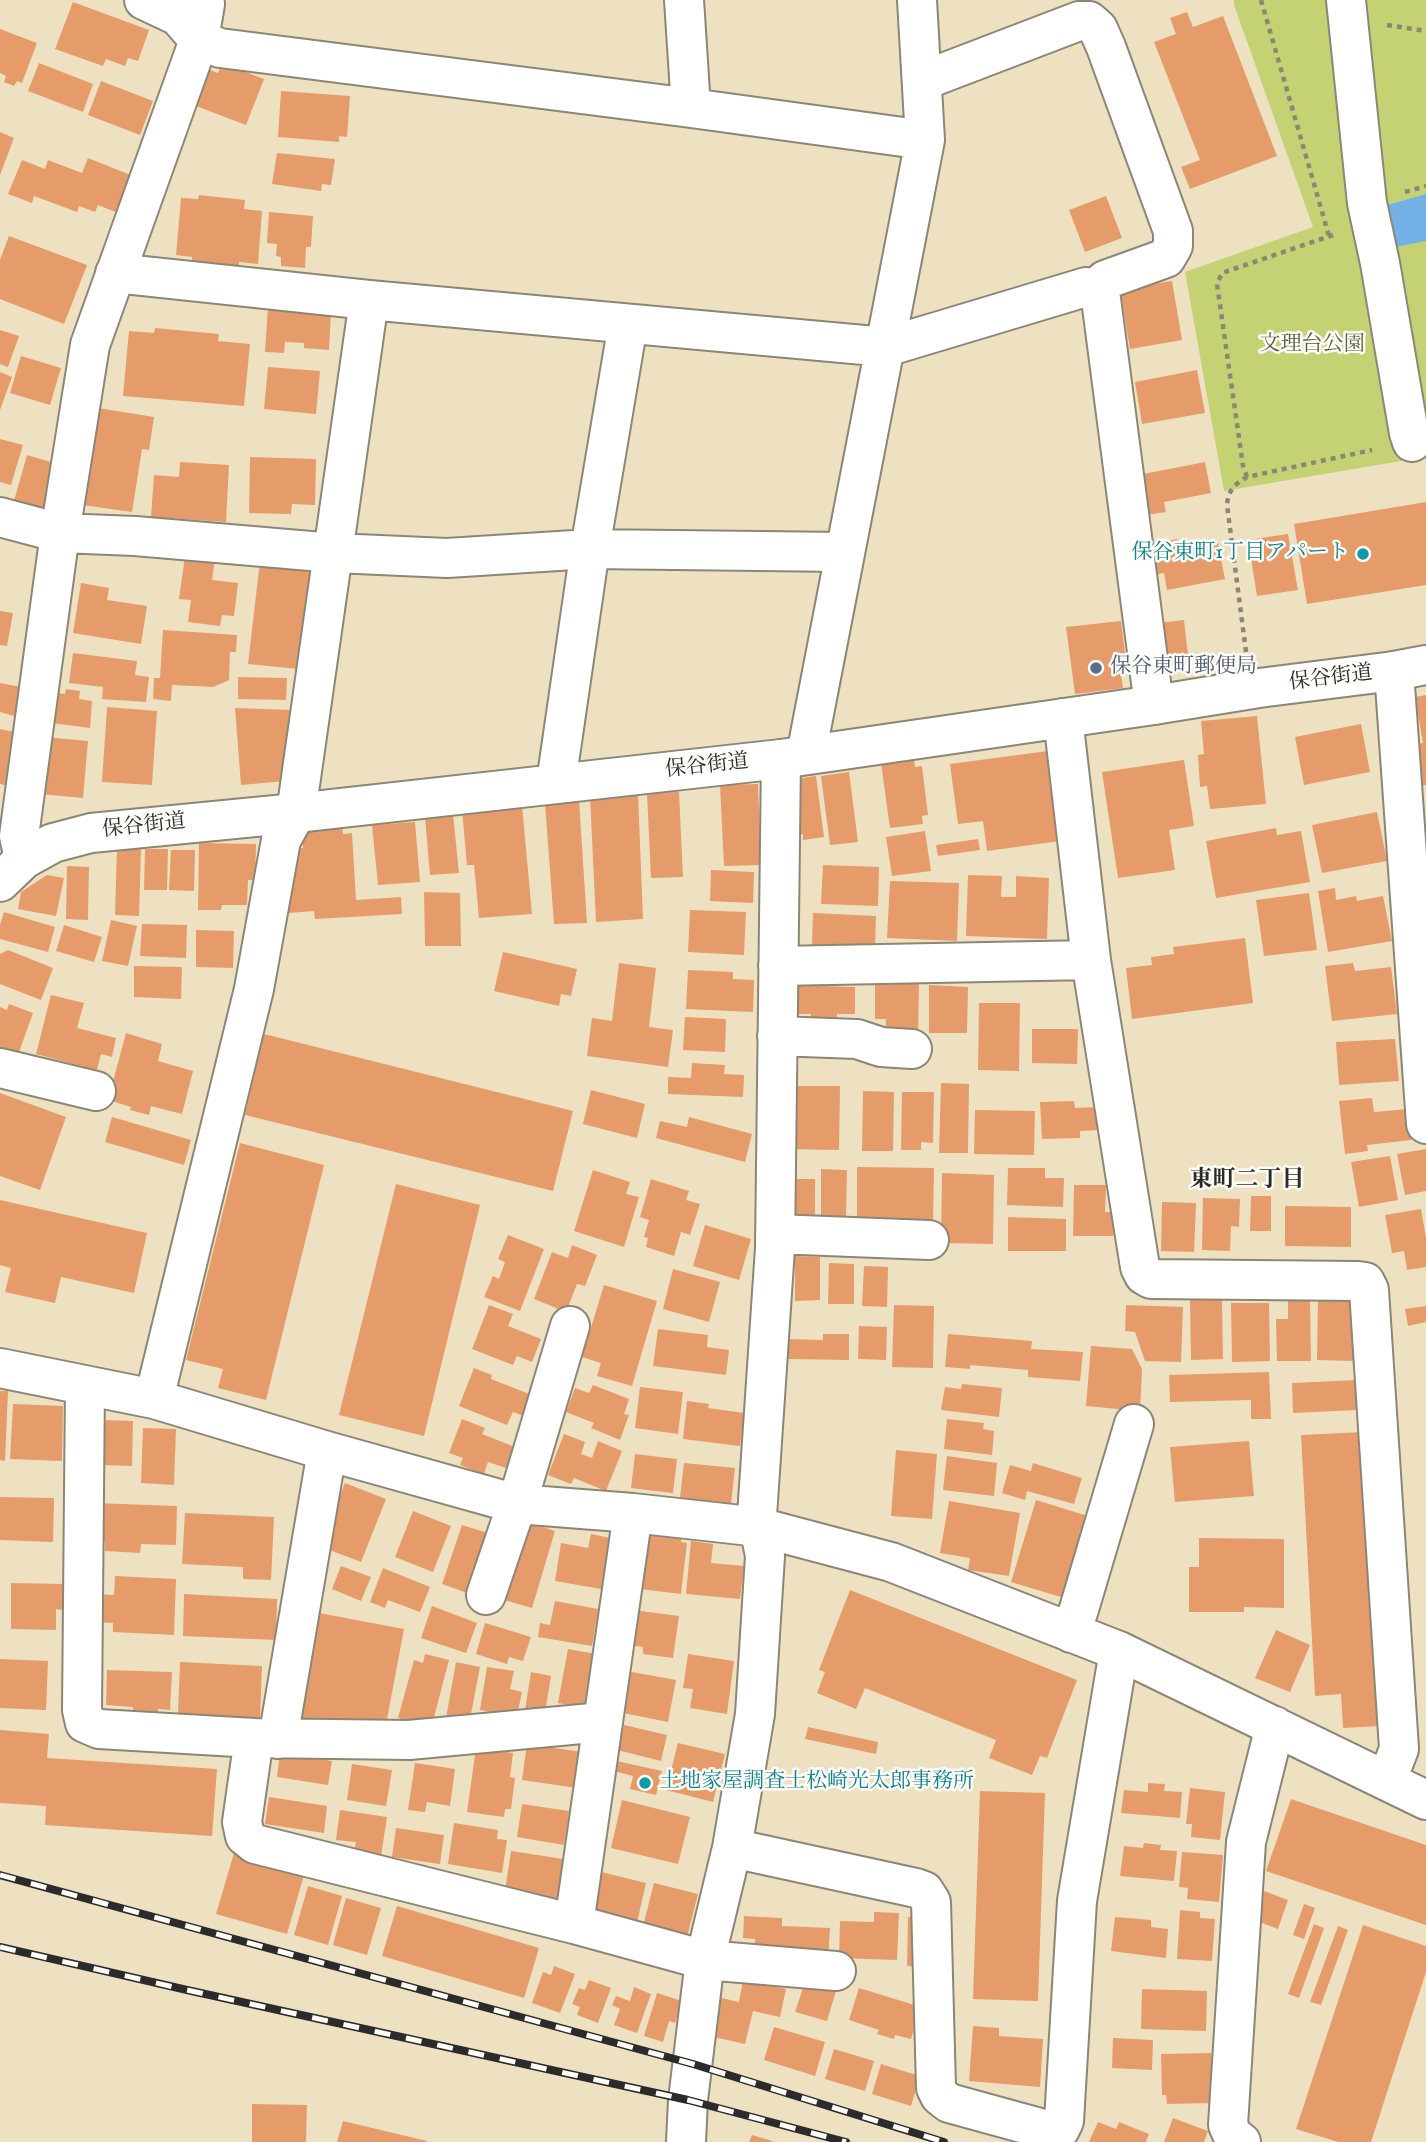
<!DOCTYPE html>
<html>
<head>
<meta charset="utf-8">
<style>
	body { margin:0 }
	canvas { display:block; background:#eee1c2 }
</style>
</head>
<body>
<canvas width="1426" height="2142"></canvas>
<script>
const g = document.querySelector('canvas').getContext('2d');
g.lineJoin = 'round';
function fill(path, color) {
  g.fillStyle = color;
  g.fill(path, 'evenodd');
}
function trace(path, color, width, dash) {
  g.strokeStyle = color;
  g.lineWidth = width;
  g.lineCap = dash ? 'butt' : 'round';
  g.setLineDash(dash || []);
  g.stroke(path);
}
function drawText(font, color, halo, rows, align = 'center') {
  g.font = font + ' "IM FELL English","Noto Serif JP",serif';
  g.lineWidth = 5;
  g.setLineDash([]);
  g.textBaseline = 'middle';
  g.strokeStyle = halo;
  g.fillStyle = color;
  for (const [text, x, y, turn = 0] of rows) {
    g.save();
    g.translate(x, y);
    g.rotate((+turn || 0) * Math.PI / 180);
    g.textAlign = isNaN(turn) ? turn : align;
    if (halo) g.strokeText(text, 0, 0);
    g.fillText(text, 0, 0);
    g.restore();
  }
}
fill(new Path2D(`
	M1234,0H1426V449L1407,460L1224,491L1185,272L1313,227L1234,5Z`), '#c5d274');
fill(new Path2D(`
	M1426,194V241L1395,247L1384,206Z`), '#73b0e5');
fill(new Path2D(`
	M73,2L149,30L138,61L128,58L125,66L106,59L103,66L55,49Z
	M1187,12L1193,27L1223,16L1277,156L1190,189L1181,167L1200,160L1154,42L1176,34L1170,18Z
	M0,29L37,43L22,83L17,81L14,86L4,82L6,76L0,73Z
	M39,63L93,84L83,112L28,91Z
	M222,63L264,79L246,125L188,103L202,67L218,73Z
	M101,81L153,101L140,135L88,115Z
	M281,91L350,96L347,137L339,136V142L278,137Z
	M0,132L14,138L0,175Z
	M277,153L335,159L331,185L322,184L321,191L272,184Z
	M88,158L133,176L118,213L98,205L95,212L79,206L77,212L34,196L32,203L8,194L22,160L45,169L48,160L82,173Z
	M199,195L245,200L244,209L262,211L258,264L239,262V269L192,264V257L176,255L181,198L198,199Z
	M1106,196L1122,238L1085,252L1069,210Z
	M269,212L313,216L311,247H306L305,268L281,266V257L276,256L277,244L267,243Z
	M9,236L87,265L64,324L0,299V260Z
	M1172,281L1182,340L1130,349L1120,289Z
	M268,307L331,311L329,350L304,348V343L285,342L284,353L265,352Z
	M155,328L219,334L218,341L250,344L244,406L123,396L129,331L154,333Z
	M0,330L19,336L8,367L0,364Z
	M21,356L61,368L50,405L10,393Z
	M268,367L320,371L316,414L264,409Z
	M1197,370L1205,413L1142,424L1135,382Z
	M0,372L12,377L0,410Z
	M98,408L154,417L149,450L142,449L132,512L83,505Z
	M0,439L23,445L11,485L0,482Z
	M27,455L64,466L51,511L14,501Z
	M250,457L316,459L315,505L292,504L291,514L249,513Z
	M180,462L229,465L226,522L151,517L154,475L179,477Z
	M1205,462L1211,493L1164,502L1166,512L1146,515L1138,475Z
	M1426,502V585L1307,604L1294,524Z
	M1288,534L1298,590L1257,596L1248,540Z
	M1177,539L1180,550L1218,543L1225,579L1167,590L1164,573L1153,575L1147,545Z
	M261,553L311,559L299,669L248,664Z
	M185,556L215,559L212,580L238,583L234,616L222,615L220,626L188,622L191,600L179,599Z
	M81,583L109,588L107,600L147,606L141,644L73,633Z
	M0,611L13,613L7,646L0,645Z
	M1184,620L1189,664L1164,667L1158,623Z
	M1121,621L1126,661H1119L1123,688L1075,694L1066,627Z
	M163,630L237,635L236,652H230L229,680L213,687L172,685L171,701L153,699L154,678H160Z
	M73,653L137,661L135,675L149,677L146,702L102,699L103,687L69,683Z
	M238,677L287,678L286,700L238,699Z
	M0,683L21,687L14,716L0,712Z
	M66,689L80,691L79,699L92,701L90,728L44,722L47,692L65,694Z
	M1426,695V785L1421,786L1415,745L1423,743L1415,697Z
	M107,707L157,711L152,785L102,782Z
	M235,708L293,710L285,781L241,785Z
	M1257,716L1266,804L1210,809L1207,786L1200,787L1198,755L1204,754L1201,721Z
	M1361,724L1370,772L1304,785L1295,737Z
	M0,729L19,733L10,786L0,784Z
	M45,737L88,741L83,798L40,794Z
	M1048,751L1060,841L987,851L983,821L958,824L950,764Z
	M914,759L915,767L922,766L928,815L922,816L923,824L890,828L881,763Z
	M1184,760L1194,826L1169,830L1175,870L1118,878L1102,772Z
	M849,772L858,842L830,845L821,776Z
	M816,776L824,837L803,840V834L794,836L795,779Z
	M758,784L761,865L724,866L720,785Z
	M679,792L683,877L651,878L647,793Z
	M638,794L643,919L596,922L590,796Z
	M579,800L587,923L554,924L545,803Z
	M522,805L532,914L479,918L474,865H467L462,810Z
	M1377,812L1387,861L1322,873L1312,825Z
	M453,814L459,873L430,875L425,817Z
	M415,822L420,882L378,885L372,825Z
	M342,826L343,834L352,833L356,900L401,897L402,914L315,919L314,911L288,913L286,876L292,848H303L302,828Z
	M1276,828L1277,835L1301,831L1310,882L1216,898L1206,841Z
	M925,831L931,871L892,876L886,837Z
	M978,839L980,850L938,856L936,845Z
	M199,843L256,844L255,880H248L247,905H222L221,910H198Z
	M117,848L141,849L139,916L115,915Z
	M145,849H168L167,890H144Z
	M171,850H195L194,891L169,890Z
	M823,865L879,867L878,906L821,904Z
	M67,866L89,867L88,920L66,919Z
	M711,870L754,872L753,903L710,901Z
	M47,875L64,878L56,916L18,909L21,892Z
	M968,875L1002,876L1001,897H1016V876L1049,878L1047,939L966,936Z
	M890,881L959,883L957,941L887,938Z
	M1335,888L1336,900L1356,896L1357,901L1383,896L1392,941L1328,952L1318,891Z
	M424,892L460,893L461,946H425Z
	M1309,893L1317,950L1264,956L1256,900Z
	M690,910L746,912L744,955L688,952Z
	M4,912L55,927L48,952L0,939V925Z
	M813,913L876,916L875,947L812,945Z
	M111,920L137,926L128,966L102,961Z
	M142,924L187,925L186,958L140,956Z
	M64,925L102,937L94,962L56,951Z
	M196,930L234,931L233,968L196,967Z
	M1245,938L1253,1003L1132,1019L1126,968L1152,965L1151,957L1174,954L1173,947Z
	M8,950L53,968L41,1000L0,984V954Z
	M503,952L577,969L571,996L561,994L559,1006L494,991Z
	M619,963L656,968L649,1027L673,1030L668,1067L587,1056L592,1018L612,1021Z
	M1353,963L1355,971L1391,967L1397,1014L1332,1021L1325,966Z
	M134,966L182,967L181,999L134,997Z
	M688,970L733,972V979L754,980L753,1012L686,1009Z
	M875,983H919L918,1036H885L886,1019H875Z
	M792,985L855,987V1014H837L836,1025H811V1014H792Z
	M929,985L968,987L967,1033H929Z
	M51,995L84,1003L77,1028L116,1038L112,1057L101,1054L97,1070L36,1054Z
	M979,1003H1020L1019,1071L978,1070Z
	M9,1004L33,1013L18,1055L0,1049V1007L7,1010Z
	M685,1017L726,1019L725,1052L683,1050Z
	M1032,1029H1078L1077,1064L1032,1063Z
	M126,1033L162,1044L158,1061L193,1071L182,1114L151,1106L149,1115L130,1110L131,1107L108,1100Z
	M264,1034L573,1111L553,1191L245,1115Z
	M1395,1039L1399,1081L1339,1085L1336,1042Z
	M692,1063L725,1065L724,1074L744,1075L743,1097L668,1094V1077L691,1078Z
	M941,1083L969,1084L968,1153H939Z
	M784,1086H840L839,1150L783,1149Z
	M591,1090L645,1104L637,1138L583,1124Z
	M863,1091L894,1092L893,1151H862Z
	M902,1092H934L933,1143L921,1142V1150H901Z
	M0,1093L66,1117L40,1190L0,1176Z
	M1372,1098L1374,1112L1408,1109L1411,1140L1367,1145L1368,1151L1345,1154L1339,1101Z
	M1074,1101L1075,1108L1099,1107L1100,1130L1080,1131V1138L1042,1139L1040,1102Z
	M975,1110L1035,1111L1034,1155L974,1154Z
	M112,1117L191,1140L184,1165L105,1142Z
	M689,1117L752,1134L745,1162L656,1138L660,1121L687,1127Z
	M240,1143L324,1165L266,1400L218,1388L223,1369L186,1360Z
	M1426,1149V1191L1405,1195L1397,1154Z
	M1390,1156L1398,1200L1359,1207L1351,1162Z
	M857,1167L934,1168L933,1220L857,1219Z
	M1008,1168H1045V1178H1064L1063,1207L1007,1205Z
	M821,1169L847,1170L846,1218H821Z
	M593,1170L630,1182L626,1194L639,1197L624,1247L574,1231Z
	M942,1173L994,1175L993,1244L941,1243Z
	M651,1179L689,1191L686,1200L700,1204L690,1235L681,1232L674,1256L646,1247L648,1238L644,1237L649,1220L640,1217Z
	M781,1179H815V1215L780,1214Z
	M396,1184L480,1205L424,1436L339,1415Z
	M1074,1185H1106L1105,1212H1113V1236H1073Z
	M1251,1196H1271V1231H1250Z
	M1203,1198L1240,1199L1239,1227L1231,1226L1230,1251L1202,1250Z
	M0,1200L147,1233L134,1293L61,1277L55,1303L5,1292L11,1268L0,1265Z
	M1162,1202L1196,1203L1194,1252L1161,1251Z
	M1285,1206L1351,1207V1247L1285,1246Z
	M1421,1209L1426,1238V1267L1407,1270L1404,1251L1392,1253L1385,1215Z
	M1008,1217L1066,1219V1251H1008Z
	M705,1225L751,1239L739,1280L693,1266Z
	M508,1235L544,1249L520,1311L484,1297L493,1276L499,1279L505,1262L498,1259Z
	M572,1245L597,1255L585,1286L577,1284L566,1312L534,1299L552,1252L568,1258Z
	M795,1256L820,1257V1300L795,1301Z
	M829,1263L854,1264V1304H828Z
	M864,1266L888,1267L887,1307L862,1306Z
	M673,1269L720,1282L709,1322L663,1309Z
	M604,1285L657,1301L632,1386L597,1376L601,1363L582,1357Z
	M1318,1297L1350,1298V1323H1355L1354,1361L1317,1360Z
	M1310,1299L1311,1361H1277L1276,1319H1288V1300Z
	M1190,1300H1222L1223,1359L1191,1360Z
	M1231,1303H1269L1270,1361L1232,1362Z
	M489,1305L513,1314L508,1326L541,1339L532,1362L517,1356L513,1365L472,1349Z
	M894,1305L934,1306L933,1368L892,1367Z
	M1126,1305L1183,1307L1181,1362L1145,1361L1135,1332L1125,1331Z
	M1426,1306V1322L1408,1326L1405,1309Z
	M859,1326L887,1327L886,1360L858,1359Z
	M658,1329L708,1335L707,1347L729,1350L726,1375L653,1366Z
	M823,1334H849V1360L788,1359V1339L823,1340Z
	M948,1334L1032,1341L1031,1349L1083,1352L1080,1381L1028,1377V1370L970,1365V1369L945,1367Z
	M1091,1346L1132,1349L1142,1369L1140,1411L1086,1406Z
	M474,1368L492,1375L491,1379L532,1395L524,1416L513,1412L507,1425L459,1406Z
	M1269,1372L1271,1419H1251V1400L1170,1402L1169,1375Z
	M1356,1380L1357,1410L1293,1413L1292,1383Z
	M962,1384L1002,1388L999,1417L941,1410L945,1387L961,1389Z
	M593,1385L629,1399L624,1414L629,1415L620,1440L591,1428L594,1423L566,1412L575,1388L589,1393Z
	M640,1387L683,1392L678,1434L635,1428Z
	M0,1391H8L5,1461L0,1460Z
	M687,1401L709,1404L708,1408L744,1413L740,1446L683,1439Z
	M13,1404L63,1406L62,1461L10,1459Z
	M462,1419L485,1428L482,1434L520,1449L512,1470L488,1462L484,1474L460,1465L463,1458L449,1453Z
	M947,1419L984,1423L983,1429L994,1431L992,1455L944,1449Z
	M103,1420L133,1421L132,1466L102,1465Z
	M143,1428L176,1429L174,1485L141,1483Z
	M1364,1432L1381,1726L1343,1728L1341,1694L1315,1696L1301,1435Z
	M564,1434L585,1442L581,1454L592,1458L598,1441L622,1451L606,1491L574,1478L571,1484L548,1475Z
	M1249,1441L1254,1496L1175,1502L1170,1447Z
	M896,1450L937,1454L932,1519L891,1516Z
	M635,1454L677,1459L673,1493L631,1488Z
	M947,1456L997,1463L994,1496L943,1490Z
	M684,1463L735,1468L731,1504L680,1498Z
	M1033,1463L1082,1478L1074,1504L1027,1491L1025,1500L1002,1493L1010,1465L1031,1471Z
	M345,1483L386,1499L361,1562L327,1549L334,1532L327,1530Z
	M0,1497L54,1498L53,1542L0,1540Z
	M1036,1500L1088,1516L1064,1598L1011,1582Z
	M949,1501L1020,1513L1009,1576L968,1570L970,1558L940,1553Z
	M95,1503L177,1506L176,1545L141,1544L140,1553L105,1551V1542L94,1541Z
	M413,1511L451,1526L433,1572L395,1557Z
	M185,1513L274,1517L271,1580L243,1579V1567L182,1564Z
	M525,1521L555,1531L532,1608L501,1599Z
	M462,1525L488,1533L467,1593L442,1584Z
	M646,1530L682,1534L681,1542L687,1543L681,1594L640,1589Z
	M591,1534L610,1538L601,1589L555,1581L561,1543L588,1548Z
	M1199,1538L1284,1539V1608L1244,1607V1612H1189V1567H1199Z
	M691,1541L713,1544L711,1563L744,1566L740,1599L686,1594Z
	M341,1566L371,1577L361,1601L332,1589Z
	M383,1568L430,1587L420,1612L388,1600L385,1608L370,1602Z
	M115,1576L176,1579L174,1635L113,1632V1623L92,1622L93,1594L114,1595Z
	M11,1583L64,1584L63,1610L56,1609V1630L11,1629Z
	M850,1590L1077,1680L1047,1758L1040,1756L1032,1775L989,1758L996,1740L865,1688L856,1709L817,1693L825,1672L819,1670Z
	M184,1594L277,1599L276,1640L183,1636Z
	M555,1601L598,1609L592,1646L538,1637L540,1623L550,1625Z
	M432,1606L477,1623L466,1653L421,1638Z
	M633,1610L679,1616L673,1658L643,1654V1647L628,1645Z
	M314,1612L404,1629L385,1730L294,1723Z
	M485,1623L531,1637L523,1661L509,1657L507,1664L476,1654Z
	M1276,1630L1310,1645L1290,1692L1255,1678Z
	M568,1649L596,1654L587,1708L558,1703Z
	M425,1654L449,1660L433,1721L426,1719L424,1726L398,1718L414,1660L423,1663Z
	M688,1654L734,1661L727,1714L690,1708L693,1689L683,1688Z
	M0,1659L48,1661L46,1710L0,1708Z
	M180,1662L262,1666L260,1718L178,1714Z
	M456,1662L480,1667L471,1714L446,1718Z
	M487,1667L514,1671L510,1689L522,1692L517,1716L480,1710Z
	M107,1670L172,1672L170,1710L158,1709V1716L133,1715V1707L106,1705Z
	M626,1671L676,1680L668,1722L618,1712Z
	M531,1672L551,1676L545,1713L525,1710Z
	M624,1725L667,1735L661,1761L617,1750Z
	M808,1727L878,1742L876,1754L805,1739Z
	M0,1730L49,1734L47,1758L217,1769L212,1836L45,1825L46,1806L0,1803Z
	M678,1743L725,1754L713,1802L666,1790Z
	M527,1744L582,1752L577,1788L522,1780Z
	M476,1748L513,1753L510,1777L515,1778L511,1809H505L504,1817L467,1812Z
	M280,1753L332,1761L328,1785L277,1777Z
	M612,1760L662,1771L656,1795L630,1789L633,1776L610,1770Z
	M415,1763L455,1769L450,1806L427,1802L425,1812L408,1810Z
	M352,1764L392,1770L386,1806L347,1800Z
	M1148,1783L1165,1784L1164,1791L1182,1792L1180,1818L1121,1813L1124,1790L1148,1792Z
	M1190,1788L1225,1792L1220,1840L1191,1837L1192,1824H1186Z
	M980,1791L1045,1793L1038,2001L973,1999Z
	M269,1797L327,1806L324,1833L265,1824Z
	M1291,1799L1426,1845V1925L1266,1871Z
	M622,1800L690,1817L678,1864L611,1848Z
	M522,1804L569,1811L564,1845L517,1837Z
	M340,1810L387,1817L381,1856L354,1852L356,1842L336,1840Z
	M454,1823L498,1830L497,1839L507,1840L502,1873L448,1864Z
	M396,1828L444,1835L440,1864L392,1857Z
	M1144,1843L1161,1845L1160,1850L1177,1851L1174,1881L1120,1876L1124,1846L1143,1848Z
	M511,1851L570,1860L564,1900L505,1891Z
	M1182,1852L1223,1855L1219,1902L1187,1899L1188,1888L1179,1887Z
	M234,1853L304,1875L287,1934L216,1914Z
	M597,1871L646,1883L636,1927L592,1916Z
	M654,1883L698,1894L687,1937L643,1926Z
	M308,1886L342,1896L328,1945L294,1935Z
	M1264,1891L1288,1900L1278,1929L1254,1920Z
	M346,1898L381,1908L367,1955L333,1945Z
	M1304,1904L1315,1908L1304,1939L1293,1935Z
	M397,1906L539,1948L524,1998L382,1956Z
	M1180,1910L1200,1912V1918L1215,1919L1212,1961L1177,1959Z
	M874,1912L899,1913L897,1960L839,1958L840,1921L874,1922Z
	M744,1916L782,1918V1926L830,1928L828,1959L754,1955L755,1939L743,1938Z
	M908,1917H922L920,1967L907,1966Z
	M1115,1917L1151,1920V1927L1168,1929L1166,1958L1111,1951Z
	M1314,1924L1324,1928L1299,1998L1288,1994Z
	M1363,1925L1426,1946V1972L1371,2142H1338L1296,2129Z
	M1338,1926L1348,1930L1321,2005L1310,2002Z
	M554,1966L575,1974L560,2013L532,2003L543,1972L551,1975Z
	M589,1980L611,1988L598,2023L577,2015L580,2007L572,2004L579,1988L585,1990Z
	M743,1980L786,1989L780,2017L753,2011L745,2044L709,2036L717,1997L739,2002Z
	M805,1982L836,1991L827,2021L795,2012Z
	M634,1987L651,1994L637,2033L614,2025L620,2009L612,2005L616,1996L630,2001Z
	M859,1988L921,2007L911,2039L895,2035L894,2039L877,2034L879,2030L849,2020Z
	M1142,1989L1207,1991L1206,2031L1141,2029Z
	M657,1993L682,2001L675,2023L669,2021L663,2042L644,2036Z
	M973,2026L999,2028V2036L1043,2039L1040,2087L969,2081Z
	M774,2027L825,2042L815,2076L764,2060Z
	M1113,2038L1153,2040L1152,2070L1112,2068Z
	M834,2049L874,2061L865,2091L825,2079Z
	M1211,2053L1212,2103L1167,2104L1166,2095H1162L1161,2054Z
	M881,2064L920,2076L911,2106L872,2094Z
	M252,2104L307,2105L306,2142H252Z
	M1173,2118L1208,2131L1204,2142H1164Z
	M343,2121L427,2141V2142H337Z
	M1098,2122L1116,2129L1119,2122L1149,2134L1146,2142H1089Z
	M752,2135L772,2141V2142H749Z`), '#e59c6a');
const minor = new Path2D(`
	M144,0L178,16L199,40L220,48L691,108L925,140
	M684,0L691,108
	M1346,0L1367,203L1380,263L1409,433L1412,442
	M922,81L1079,21H1089L1098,29L1106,47L1173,231V246L1166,258L1105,280L1097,289
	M115,273L369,300L886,347L1086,287L1097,289
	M1097,289L1101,299L1154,705
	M0,517L60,533L135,536L334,553L447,558L590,549L844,552
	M1394,671L1426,1124
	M1063,718L1091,960L1140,1267L1144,1275L1151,1279L1358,1281L1365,1282L1369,1290L1399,1749L1387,1780
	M806,755L925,140L917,0
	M556,783L590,549L628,324
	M24,859L19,836L60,533L90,345L199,40L205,4L204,0
	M778,966L1091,960
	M777,1036L857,1039L881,1047L912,1049
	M0,1068L96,1091
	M775,1234L929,1240
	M0,1368L154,1399L327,1451L517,1504L633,1513L759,1527L891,1562L1119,1651L1426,1800
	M85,1385L82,1710L85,1723L99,1729L254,1738L242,1822L245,1836L255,1844L574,1924L705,1960L836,1971
	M154,1399L254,989L281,840L296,813L369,300
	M486,1595L517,1504L570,1326
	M1071,1633L1079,1609L1134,1424
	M254,1738L409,1740L603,1722
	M278,1739L327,1451
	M732,1848L916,1888L924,1891L931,1902L936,2088L940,2096L949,2103L1051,2131L1060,2129L1064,2121L1077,1901L1119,1651
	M574,1924L633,1513
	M686,2142L688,2100L705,1960L732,1848L755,1714L765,1556L757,1516L775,1248L781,759
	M1241,2142L1233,2136L1228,2125L1246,1842L1275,1726`);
const major = new Path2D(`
	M0,882L24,859L53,843L91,833L296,813L781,759L1154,705L1259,688L1394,671L1426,665`);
trace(minor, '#8c8676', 42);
trace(major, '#8c8676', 42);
trace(new Path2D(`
	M1261,0L1329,236
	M1387,25L1426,31
	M1405,192L1426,186
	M1247,477L1243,466L1217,284L1222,273L1336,234
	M1246,652L1227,505C1228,490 1235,484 1247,477L1372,450`), '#8c8676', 4.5, [5, 5]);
trace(minor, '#fff', 38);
trace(major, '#fff', 38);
const rail = new Path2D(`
	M0,1875L693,2064L944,2142
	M0,1947L187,1990L688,2100L846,2142`);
trace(rail, '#2b2b2b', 8);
trace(rail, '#fdfcf7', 5, [16]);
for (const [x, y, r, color] of [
	[1363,554,7,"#0f9aa8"],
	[1096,668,7,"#5c6f8a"],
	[645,1783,7,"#0f9aa8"]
]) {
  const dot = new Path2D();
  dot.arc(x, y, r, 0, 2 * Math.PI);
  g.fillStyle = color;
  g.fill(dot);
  trace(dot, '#fdfcf7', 2.5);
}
drawText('21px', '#595d41', '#fdfcf7', [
	["文理台公園",1312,346]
]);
drawText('21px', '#0d838f', '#fdfcf7', [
	["保谷東町1丁目アパート",1349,554],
	["土地家屋調査士松崎光太郎事務所",659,1783,"left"]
], 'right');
drawText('21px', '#4e5e75', '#fdfcf7', [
	["保谷東町郵便局",1110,668]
], 'left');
drawText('21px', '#2b2b2b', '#fdfcf7', [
	["保谷街道",1331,679,-7],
	["保谷街道",707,767,-6],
	["保谷街道",144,827,-6]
]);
drawText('bold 23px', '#2b2b2b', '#fdfcf7', [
	["東町二丁目",1247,1181]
]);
</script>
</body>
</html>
